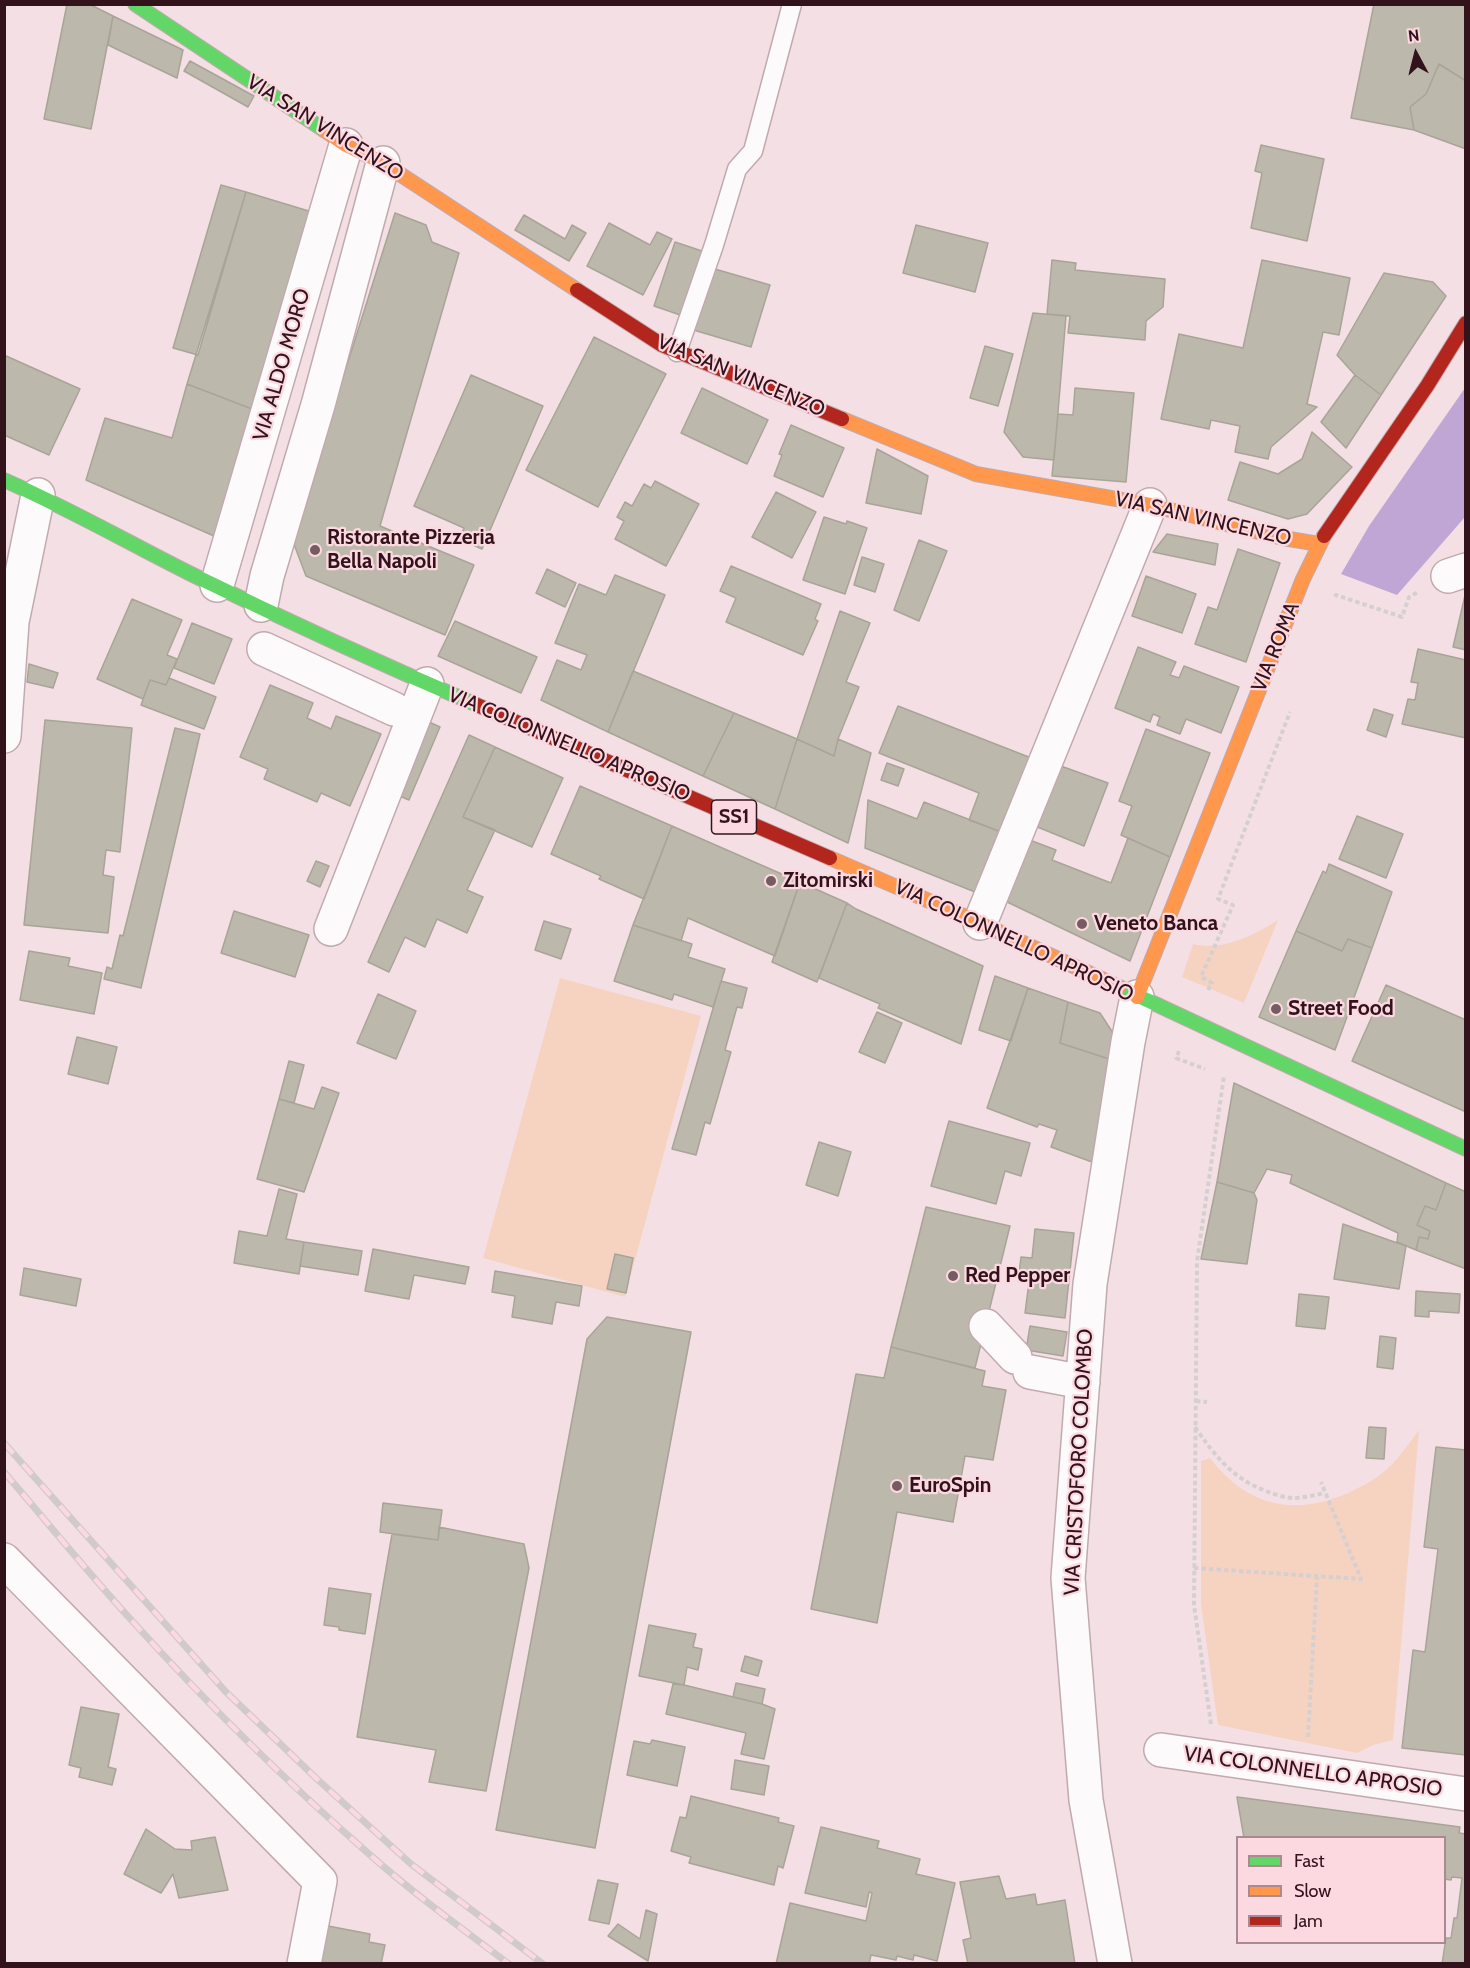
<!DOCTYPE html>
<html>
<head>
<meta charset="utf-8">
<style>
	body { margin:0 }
	#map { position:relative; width:1470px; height:1968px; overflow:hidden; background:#f4e0e4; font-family:Cabin,sans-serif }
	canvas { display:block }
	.frame { position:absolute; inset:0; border:6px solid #32131c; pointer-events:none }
	.legend { position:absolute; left:1236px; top:1836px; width:210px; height:108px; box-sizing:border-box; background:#fcd8e0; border:2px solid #ab8992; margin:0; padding:8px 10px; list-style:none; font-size:18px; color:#32131c }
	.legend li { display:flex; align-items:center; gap:12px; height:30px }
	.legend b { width:30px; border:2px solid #ab8992 }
	.north { position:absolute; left:1386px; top:24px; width:60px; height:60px; -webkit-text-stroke:4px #fcd8e0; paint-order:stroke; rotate:353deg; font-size:16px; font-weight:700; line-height:24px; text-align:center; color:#32131c }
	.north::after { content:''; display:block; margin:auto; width:21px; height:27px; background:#32131c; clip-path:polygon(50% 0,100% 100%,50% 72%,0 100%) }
</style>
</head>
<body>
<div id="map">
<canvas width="1470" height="1968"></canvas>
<div class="frame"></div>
<ul class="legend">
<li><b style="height:8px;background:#63d668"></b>Fast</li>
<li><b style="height:8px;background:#ff974d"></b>Slow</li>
<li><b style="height:8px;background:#b3261e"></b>Jam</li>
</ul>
<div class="north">N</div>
</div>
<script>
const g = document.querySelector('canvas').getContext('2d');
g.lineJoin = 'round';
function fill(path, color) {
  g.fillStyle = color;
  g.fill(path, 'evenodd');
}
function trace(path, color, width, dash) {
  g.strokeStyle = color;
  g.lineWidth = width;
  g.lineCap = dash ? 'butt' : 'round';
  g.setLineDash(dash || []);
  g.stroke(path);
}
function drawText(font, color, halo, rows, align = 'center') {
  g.font = font + ' Cabin,sans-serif';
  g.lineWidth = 4.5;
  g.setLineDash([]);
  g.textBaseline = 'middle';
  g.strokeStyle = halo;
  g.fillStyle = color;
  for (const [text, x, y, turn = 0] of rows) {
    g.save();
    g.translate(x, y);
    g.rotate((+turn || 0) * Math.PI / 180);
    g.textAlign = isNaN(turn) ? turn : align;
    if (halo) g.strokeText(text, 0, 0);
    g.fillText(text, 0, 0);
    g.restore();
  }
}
fill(new Path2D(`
	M1278,920L1244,1003L1182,977L1193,944C1223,951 1253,936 1278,920Z
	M560,978L701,1016L625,1297L483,1258Z
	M1419,1430L1393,1740L1373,1745L1357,1753L1218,1725L1201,1604V1461L1210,1458C1247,1506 1293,1517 1348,1493C1358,1488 1371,1482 1380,1475C1396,1463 1407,1446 1419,1430Z`), '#f5d3c0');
fill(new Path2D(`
	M1465,388V517L1397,595L1341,574L1369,526Z`), '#c0a6d5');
const building = new Path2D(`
	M67,4H89L113,16L91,129L44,119Z
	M1374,4H1466V81L1439,64L1426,94L1410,107L1414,130L1351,118Z
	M113,16L183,50L177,78L108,45Z
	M190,61L254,96L248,107L184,71Z
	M1439,64L1466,81V149L1414,130L1410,107L1426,94Z
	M1261,145L1324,159L1307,241L1251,228L1262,173L1255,171Z
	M221,185L246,192L198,355L173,348Z
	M246,192L312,212L252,409L187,384Z
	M395,213L426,225L432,242L459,253L380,526L474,565L445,635L306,576L292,539Z
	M524,215L565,239L572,225L586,233L569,261L515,230Z
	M609,223L650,245L657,232L672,239L643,295L587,266Z
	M916,225L988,243L975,292L903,273Z
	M675,242L708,253L686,317L654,306Z
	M1052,260L1076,263L1075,270L1165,279L1163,307L1146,321L1145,340L1068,333L1070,316L1047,314Z
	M1262,260L1350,278L1339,335L1323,332L1307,404L1317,407L1271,447L1268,459L1235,452L1240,426L1211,420L1209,429L1161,419L1179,334L1243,348Z
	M708,267L770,285L751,347L690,329Z
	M1384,273L1433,282L1446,296L1381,395L1355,375L1337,355Z
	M1033,313L1066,316L1054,460L1023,457L1004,432Z
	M594,337L666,374L598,507L526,470Z
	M985,346L1013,354L998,406L970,398Z
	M4,355L80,389L49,455L4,435Z
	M471,375L543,406L482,549L459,539L464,528L414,506Z
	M1355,375L1381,395L1346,448L1321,422Z
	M187,384L252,409L214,536L86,480L105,418L172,438Z
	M702,388L768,420L747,464L681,433Z
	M1075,388L1134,393L1126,482L1052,476L1058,414L1073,415Z
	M791,425L844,448L823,497L774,476L782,455L779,454Z
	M1312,432L1352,467L1307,514L1288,519L1228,500L1240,462L1278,474L1302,459Z
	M877,449L928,476L921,514L866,503Z
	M655,481L699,504L666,566L615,539L624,521L617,517L625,502L632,506L644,484L651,488Z
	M776,492L816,512L792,558L752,537Z
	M824,517L846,524L847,521L867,528L845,594L803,580Z
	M1167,534L1218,544L1215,565L1153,552Z
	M919,540L947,551L919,621L894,610Z
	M1238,549L1280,563L1246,662L1195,644L1208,607L1217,610Z
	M862,557L884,564L875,592L854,585Z
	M731,566L821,604L815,619L818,621L803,655L726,622L736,598L720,591Z
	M547,569L576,583L565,607L536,593Z
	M615,575L665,595L608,732L541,700L557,660L581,670L587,655L555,643L579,584L606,595Z
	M1146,576L1196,594L1182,633L1132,616Z
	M1466,591V650L1453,647Z
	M132,599L182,620L167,655L177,659L166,685L150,680L143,699L97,679Z
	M840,611L870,623L846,682L859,687L838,739L834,756L797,739Z
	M455,621L537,657L521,693L438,656Z
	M192,623L232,639L214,684L174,668Z
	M1138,647L1176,662L1170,675L1179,678L1184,666L1239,687L1221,733L1186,719L1180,734L1157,725L1160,717L1153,714L1150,722L1115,708Z
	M1418,649L1466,660V738L1402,724L1408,699L1415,700L1418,683L1411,682Z
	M29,664L58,673L53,688L27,682Z
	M633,671L734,713L703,776L608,732Z
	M169,678L216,697L204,729L141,705L150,680L166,685Z
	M270,685L313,703L307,718L331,729L336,716L381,734L350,806L321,793L317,802L264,779L268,769L240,757Z
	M898,706L1039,761L1009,835L969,820L979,793L879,753Z
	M1374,709L1393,715L1386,737L1367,730Z
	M734,713L797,739L775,809L703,776Z
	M45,720L132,728L120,852L106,850L103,875L114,877L108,933L24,925Z
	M429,722L440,727L409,800L397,795Z
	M175,728L200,734L141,988L104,979L107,967L112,969L120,935L123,936Z
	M1146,729L1210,753L1170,857L1121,835L1132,806L1119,801Z
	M469,735L495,747L463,817L495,830L467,890L483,897L467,933L437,919L425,947L405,937L389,972L368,962Z
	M797,739L834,756L838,739L871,753L848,843L775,809Z
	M495,747L563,778L532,847L463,817Z
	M887,763L904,769L898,786L881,780Z
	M1058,765L1108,783L1084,846L1035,826Z
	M580,786L672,826L644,899L599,879L601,876L551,854Z
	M868,800L917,819L924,802L1009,835L985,896L865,848Z
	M1357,816L1403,834L1386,878L1339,859Z
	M672,826L800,882L775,956L688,918L681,941L633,925Z
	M1128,838L1170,857L1130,961L1003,900L1027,839L1056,850L1052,860L1111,883Z
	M316,861L329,866L320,887L307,881Z
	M1329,864L1392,892L1372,948L1348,939L1342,951L1296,931L1323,871L1326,873Z
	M800,882L847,903L817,982L772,962Z
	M847,903L856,909L983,966L961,1044L878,1008L880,1004L819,978Z
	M234,911L309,935L295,977L221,953Z
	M544,921L571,929L561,959L535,950Z
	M633,925L692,944L688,957L725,969L713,1007L674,994L672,1000L614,981Z
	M1296,931L1342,951L1348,939L1372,948L1335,1050L1259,1017Z
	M29,951L70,958L68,966L102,973L94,1014L20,1000Z
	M995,976L1028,988L1011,1041L979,1030Z
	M721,981L747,988L742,1008L737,1007L725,1050L731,1052L710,1124L705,1122L696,1155L672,1149Z
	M1386,985L1466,1020V1112L1352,1061Z
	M1028,988L1068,1002L1060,1043L1109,1059L1092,1162L1051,1147L1057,1130L1039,1124L1037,1127L987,1108Z
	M378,994L416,1011L396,1059L357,1043Z
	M1068,1002L1100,1013L1113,1033L1109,1059L1060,1043Z
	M877,1012L902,1023L885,1063L859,1052Z
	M77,1037L117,1047L108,1084L68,1074Z
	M289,1061L304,1065L294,1103L279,1099Z
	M1234,1083L1446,1183L1436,1210L1425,1206L1417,1225L1430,1231L1428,1239L1419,1237L1416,1250L1397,1242L1398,1233L1290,1183L1292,1175L1267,1169L1254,1193L1217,1182Z
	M322,1087L339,1093L304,1192L257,1179L279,1099L314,1109Z
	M949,1121L1030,1143L1021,1176L1005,1171L996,1204L931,1186Z
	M819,1142L851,1152L838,1196L806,1185Z
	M1217,1182L1254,1193L1257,1200L1247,1264L1201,1259Z
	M1446,1183L1466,1192V1269L1416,1250L1419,1237L1428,1239L1430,1231L1417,1225L1425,1206L1436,1210Z
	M279,1189L297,1194L286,1239L304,1242L299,1274L234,1263L239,1231L267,1236Z
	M926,1207L1010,1226L975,1368L891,1347Z
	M1343,1224L1406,1246L1399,1289L1334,1279Z
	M1035,1229L1074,1233L1065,1318L1025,1313L1029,1282L1018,1281L1021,1257L1032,1258Z
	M304,1242L362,1251L358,1275L300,1266Z
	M373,1249L469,1267L465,1284L414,1275L409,1299L365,1291Z
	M615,1254L633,1258L626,1293L607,1289Z
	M24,1268L81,1279L76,1306L20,1295Z
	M495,1271L582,1286L579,1306L556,1302L552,1324L512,1317L515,1296L492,1292Z
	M1416,1291L1460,1294L1459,1313L1429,1311V1317L1415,1316Z
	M1299,1294L1329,1297L1325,1329L1296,1326Z
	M607,1317L691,1332L595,1848L496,1830L587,1339Z
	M1030,1326L1067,1332L1063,1356L1026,1350Z
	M1380,1336L1396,1338L1393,1369L1377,1367Z
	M891,1347L985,1371L982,1386L1006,1390L993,1460L965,1456L953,1522L897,1512L877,1623L811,1609L856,1374L884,1378Z
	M1369,1427L1386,1428L1384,1459L1366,1458Z
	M1436,1447L1466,1450V1755L1402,1748L1413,1650L1425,1652L1438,1549L1424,1547Z
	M383,1503L442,1510L438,1540L380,1532Z
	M439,1527L524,1544L529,1568L486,1791L429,1782L436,1750L357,1737L392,1534L438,1540Z
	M329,1588L371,1594L365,1634L339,1630V1627L324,1625Z
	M649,1625L696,1634L693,1647L702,1649L698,1670L687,1667L684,1685L639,1676Z
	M745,1656L762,1661L758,1676L741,1671Z
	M736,1683L765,1689L762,1704L733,1697Z
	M673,1684L684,1685L762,1704L775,1709L764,1759L741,1754L746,1733L666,1714Z
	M81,1707L119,1714L108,1767L116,1769L112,1785L79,1777L81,1768L69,1765Z
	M652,1740L685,1747L677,1786L627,1775L634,1741L650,1744Z
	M735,1760L769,1766L764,1795L731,1789Z
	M691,1796L779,1818L778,1822L794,1826L783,1868L778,1866L774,1885L689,1863L691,1857L671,1851L680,1817L686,1818Z
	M1237,1797L1460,1827L1459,1833L1466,1834V1964H1442L1446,1938H1451L1454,1918H1457L1462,1878L1452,1877L1451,1880L1444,1879V1838H1244Z
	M821,1827L879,1841L877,1848L920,1859L916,1874L955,1883L937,1961L914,1955L913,1960L897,1956L896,1960L871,1955L869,1964H776L790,1903L866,1921L872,1893L869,1892L866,1907L805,1893Z
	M146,1829L175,1849L192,1850L191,1841L215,1837L228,1890L179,1898L173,1874L161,1893L124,1874Z
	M999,1876L1006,1899L1035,1894L1037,1905L1065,1900L1075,1964H968L963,1940L971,1938L960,1882Z
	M598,1880L618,1884L609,1924L589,1920Z
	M646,1910L657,1914L648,1961L608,1936L618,1924L640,1939Z
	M323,1925L370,1934L369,1942L385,1945L381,1964H316Z`);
fill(building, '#bdb8ac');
trace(building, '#a9a498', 1.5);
const lane = new Path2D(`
	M677,352L714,245L737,169L753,151L792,4`);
const street = new Path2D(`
	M1448,576L1466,570
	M217,585L346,145
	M261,605L267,576L318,405L383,163
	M264,649L394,709
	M4,736L12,622L38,495
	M980,923L1150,505
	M331,929L427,684
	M986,1326L1015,1357
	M1030,1372L1083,1382
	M4,1560L320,1881L304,1964
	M1161,1750L1466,1794
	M1115,1964L1086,1800L1068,1578L1090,1284L1128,1042L1137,997`);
const fast = new Path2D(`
	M135,4L324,130
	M4,480C68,508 129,543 191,574C285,620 381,664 477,705
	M1119,987L1466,1149`);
const slow = new Path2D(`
	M324,130L346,145L383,163L577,290
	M842,419L976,474L1150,505L1283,538L1319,544
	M830,858L980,923L1119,987
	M1137,997L1303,579L1324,536`);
const jam = new Path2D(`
	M577,290L662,345L842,419
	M1324,536L1427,386L1466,323
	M477,705L830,858`);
trace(lane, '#c1aaaf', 21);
trace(street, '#c1aaaf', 36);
trace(fast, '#c1aaaf', 16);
trace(slow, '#c1aaaf', 16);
trace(jam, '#c1aaaf', 16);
trace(new Path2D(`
	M1335,597L1336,595L1402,617L1409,597L1418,592
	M1208,990L1212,983L1201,977L1233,905L1218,899L1290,712
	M1179,1051L1176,1058L1205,1069
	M1196,1401L1207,1402
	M1195,1427C1215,1456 1232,1478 1266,1491C1274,1494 1284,1498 1293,1498C1303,1498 1315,1495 1325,1493
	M1194,1568L1361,1579L1321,1482
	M1211,1724L1194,1605L1197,1261L1224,1076H1223
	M1308,1737L1317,1576`), '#d6cfd0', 4, [4.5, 3]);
trace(lane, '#fdfafb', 18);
trace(street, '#fdfafb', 33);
trace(fast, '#63d668', 14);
trace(slow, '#ff974d', 14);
trace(jam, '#b3261e', 14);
const rail = new Path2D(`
	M4,1443L226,1692L317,1779L411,1864L543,1964
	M4,1472C48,1523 90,1575 135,1624C208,1705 287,1782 369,1854C413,1893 461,1928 509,1964`);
trace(rail, '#d1cacb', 7);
trace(rail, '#fcd8e0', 4.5, [14]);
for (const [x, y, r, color] of [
	[315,550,6,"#765b62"],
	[771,881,6,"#765b62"],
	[1082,924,6,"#765b62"],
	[1276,1009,6,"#765b62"],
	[953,1276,6,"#765b62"],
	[897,1486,6,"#765b62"]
]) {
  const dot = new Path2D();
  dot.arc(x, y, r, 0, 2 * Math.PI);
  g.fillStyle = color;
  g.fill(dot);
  trace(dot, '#fcd8e0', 2);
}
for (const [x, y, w] of [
	[734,817,45]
]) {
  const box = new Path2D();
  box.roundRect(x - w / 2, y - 17, w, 34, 4.5);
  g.fillStyle = '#fcd8e0';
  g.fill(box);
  trace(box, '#32131c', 1.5);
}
drawText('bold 20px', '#32131c', null, [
	["SS1",734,817]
]);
drawText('21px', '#32131c', '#fcd8e0', [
	["VIA SAN VINCENZO",325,128,32],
	["VIA ALDO MORO",282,365,-74],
	["VIA SAN VINCENZO",741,376,23],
	["VIA SAN VINCENZO",1203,519,13],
	["VIA ROMA",1276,647,-68],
	["VIA COLONNELLO APROSIO",569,745,23],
	["VIA COLONNELLO APROSIO",1014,941,25],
	["VIA CRISTOFORO COLOMBO",1079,1462,-87],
	["VIA COLONNELLO APROSIO",1313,1772,8]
]);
drawText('bold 21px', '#32131c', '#fcd8e0', [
	["Ristorante Pizzeria",327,538],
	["Bella Napoli",327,562],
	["Zitomirski",783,881],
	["Veneto Banca",1094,924],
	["Street Food",1288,1009],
	["Red Pepper",965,1276],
	["EuroSpin",909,1486]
], 'left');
</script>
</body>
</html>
